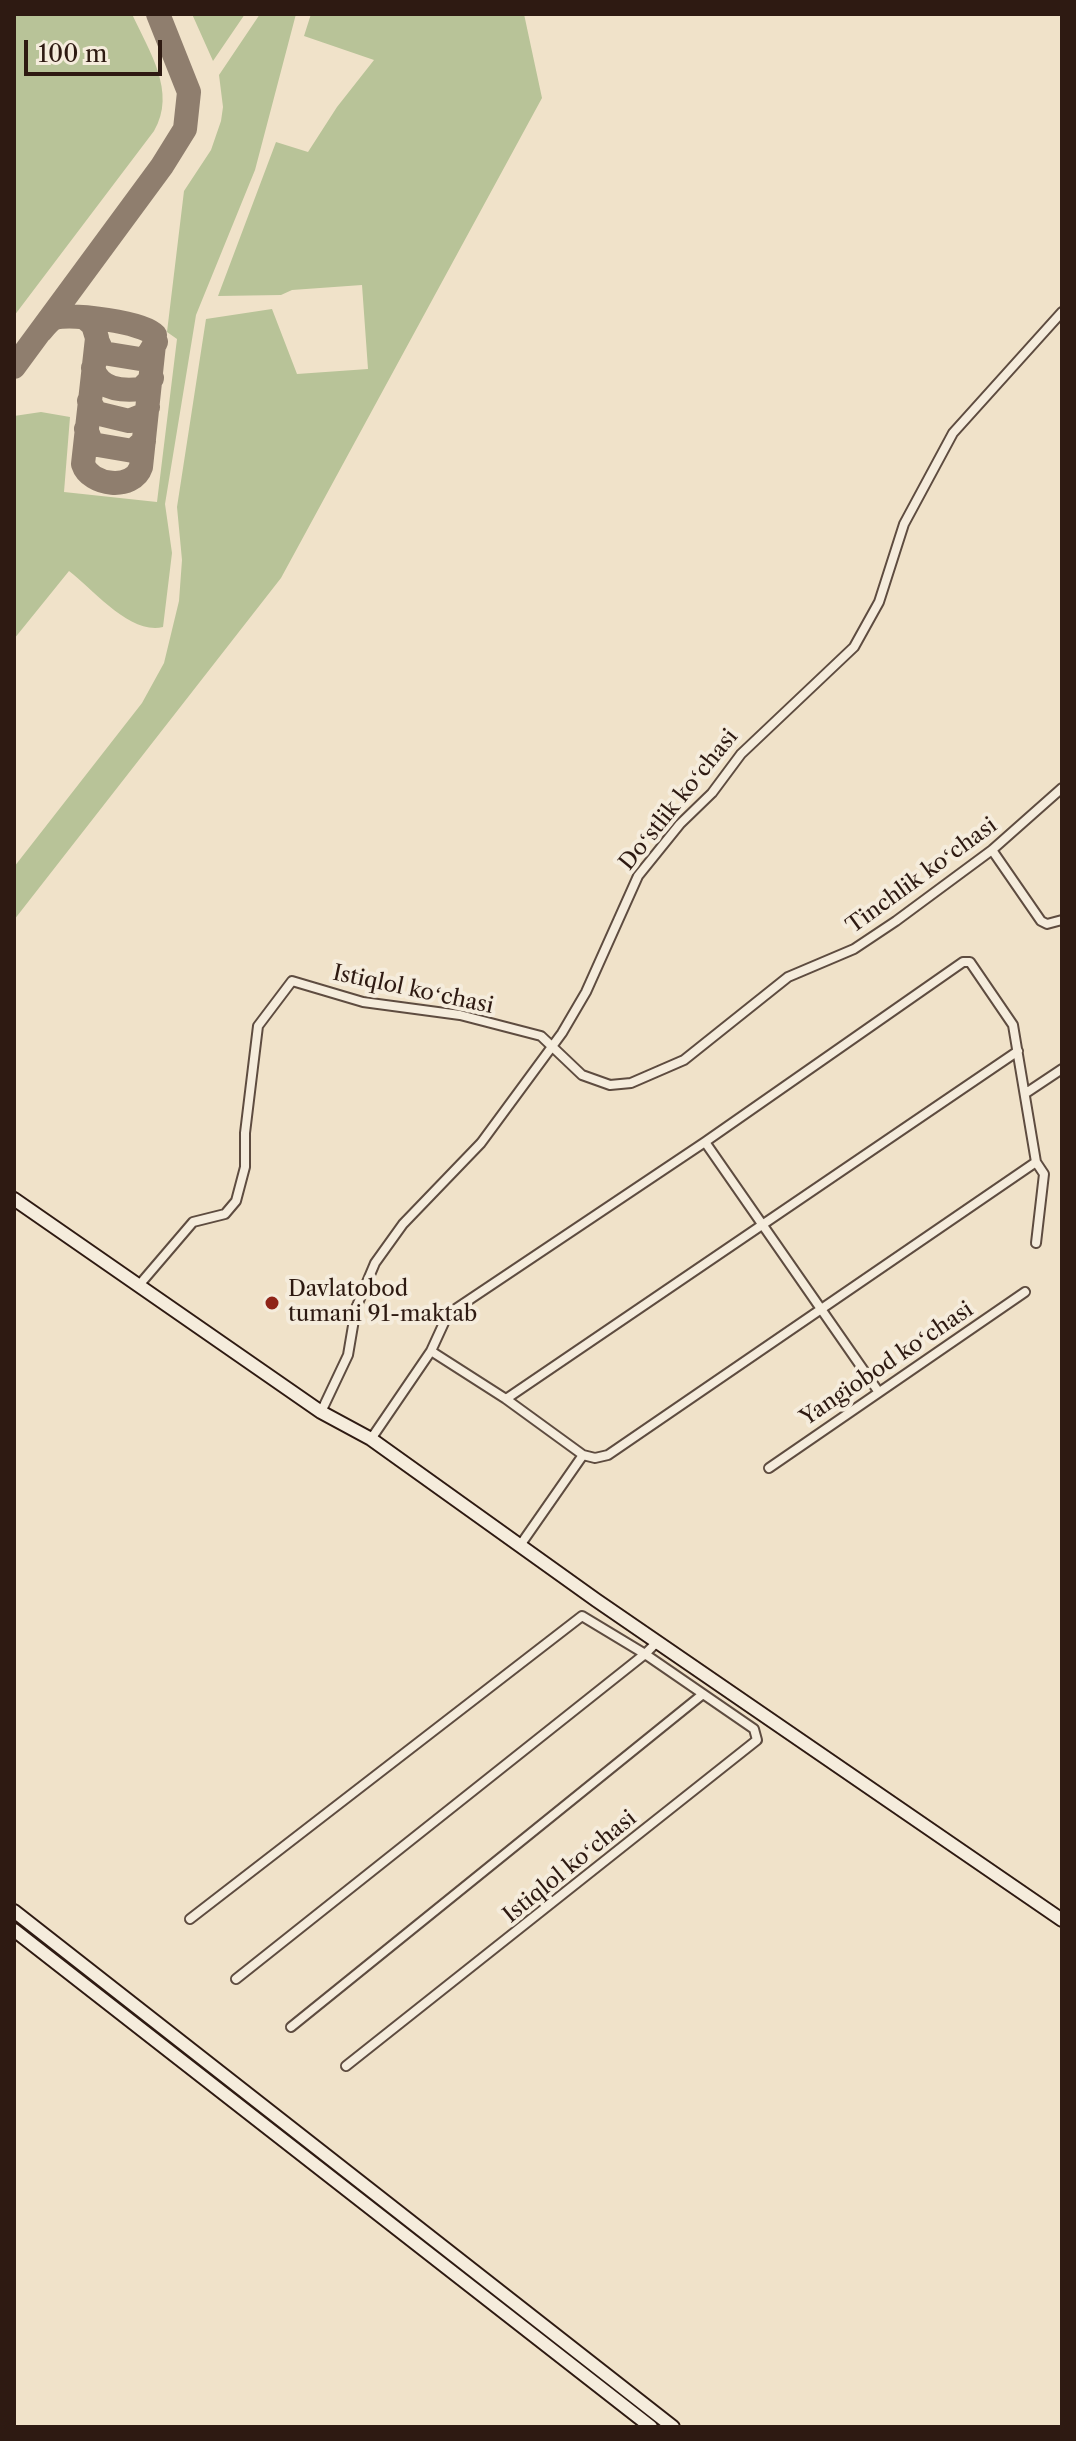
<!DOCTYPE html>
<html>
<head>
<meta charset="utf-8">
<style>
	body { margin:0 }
	#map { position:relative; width:1076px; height:2441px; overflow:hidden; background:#f0e2c9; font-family:"Libre Caslon Text",serif }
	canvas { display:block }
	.frame { position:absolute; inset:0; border:16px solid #2e1a12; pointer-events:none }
	.scale { position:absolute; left:24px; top:40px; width:138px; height:36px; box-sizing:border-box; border:4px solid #2e1a12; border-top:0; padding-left:10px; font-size:24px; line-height:28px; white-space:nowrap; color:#2e1a12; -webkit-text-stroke:6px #f5ecdc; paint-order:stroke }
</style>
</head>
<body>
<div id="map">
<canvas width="1076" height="2441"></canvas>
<div class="frame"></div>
<div class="scale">100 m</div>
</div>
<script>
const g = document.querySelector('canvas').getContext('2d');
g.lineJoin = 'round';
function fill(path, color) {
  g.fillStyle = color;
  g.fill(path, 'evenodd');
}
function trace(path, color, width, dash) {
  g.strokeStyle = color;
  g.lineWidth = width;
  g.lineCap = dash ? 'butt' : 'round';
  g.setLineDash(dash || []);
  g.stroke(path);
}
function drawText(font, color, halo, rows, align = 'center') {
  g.font = font + ' "Libre Caslon Text",serif';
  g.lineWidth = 8;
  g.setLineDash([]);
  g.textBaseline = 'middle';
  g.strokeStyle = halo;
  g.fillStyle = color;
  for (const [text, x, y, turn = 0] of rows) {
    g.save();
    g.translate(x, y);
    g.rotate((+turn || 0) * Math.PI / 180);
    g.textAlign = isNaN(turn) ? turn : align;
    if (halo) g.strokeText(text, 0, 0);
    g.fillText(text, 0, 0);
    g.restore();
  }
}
fill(new Path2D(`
	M14,14H132C149,51 177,92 154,131L14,316Z
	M192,14H245L213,61Z
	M260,14H296L255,170L196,315L165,504L172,553L163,627C130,635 94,590 69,571L14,639V416L41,412L70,417L64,492L157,502L177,339L167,332L184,191L211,150L221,121L223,107L219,75Z
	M311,14H524L542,98L281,578L14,920V867L142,703L164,663L179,601L182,560L177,507L206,319L272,309L297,374L368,369L362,285L292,290L281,295L218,296L276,142L308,152L337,107L374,60L304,36Z`), '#b8c398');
trace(new Path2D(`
	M41,331C45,327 49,320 55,318C72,313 144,322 155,335L141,467C133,491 90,486 83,464L97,338L93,325L86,319
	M97,340L103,353L140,359L147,357L156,342
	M14,367L162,166L185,129L189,92L158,14
	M93,368C99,390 122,391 141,389L152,378
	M89,401L96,413L129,421L144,415L148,407
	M86,429L92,444L133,451L144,441`), '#8f7e6e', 24);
const street = new Path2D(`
	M992,850L1041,921L1047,924L1062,920
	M1026,1093L1062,1069
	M705,1142L878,1391
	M1036,1162L1044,1174L1036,1243
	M140,1284L193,1222L225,1214L236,1201L245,1167V1133L258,1026L292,981L363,1002L460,1015L541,1036L582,1075L610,1085L631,1083L684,1060L788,977L854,949L896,921L992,850L1062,788
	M431,1351L506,1399L583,1455
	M506,1399L1018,1051
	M321,1412L348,1355L356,1308L375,1263L403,1224L481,1143L562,1033L586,992L638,876L680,824L712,793L741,754L854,647L879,602L904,524L953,433L1062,312
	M371,1439L431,1351L448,1314L705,1142L963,962H970L1013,1025L1036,1162L608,1455L595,1458L583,1455L521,1544
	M769,1468L1025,1292
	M190,1919L582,1616L645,1654L236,1979
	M291,2027L703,1694
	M346,2066L757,1740L754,1729L645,1654L657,1642`);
const secondary = new Path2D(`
	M14,1199L321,1412L371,1439L596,1600L1062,1920
	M14,1911L673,2427
	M14,1930L651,2427`);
trace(street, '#5e4c40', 12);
trace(secondary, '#2e1a12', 16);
trace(street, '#f5ecdc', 8);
trace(secondary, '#f5ecdc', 12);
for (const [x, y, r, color] of [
	[272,1303,8,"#8f2418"]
]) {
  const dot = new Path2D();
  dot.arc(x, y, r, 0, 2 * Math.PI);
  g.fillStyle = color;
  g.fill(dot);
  trace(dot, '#f5ecdc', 3);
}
drawText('22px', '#2e1a12', '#f5ecdc', [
	["Doʻstlik koʻchasi",679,800,-51],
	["Tinchlik koʻchasi",922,876,-36],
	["Istiqlol koʻchasi",413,990,12],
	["Yangiobod koʻchasi",887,1364,-34],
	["Istiqlol koʻchasi",570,1867,-39]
]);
drawText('22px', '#2e1a12', '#f5ecdc', [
	["Davlatobod",288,1290],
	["tumani 91-maktab",288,1315]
], 'left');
</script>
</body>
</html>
